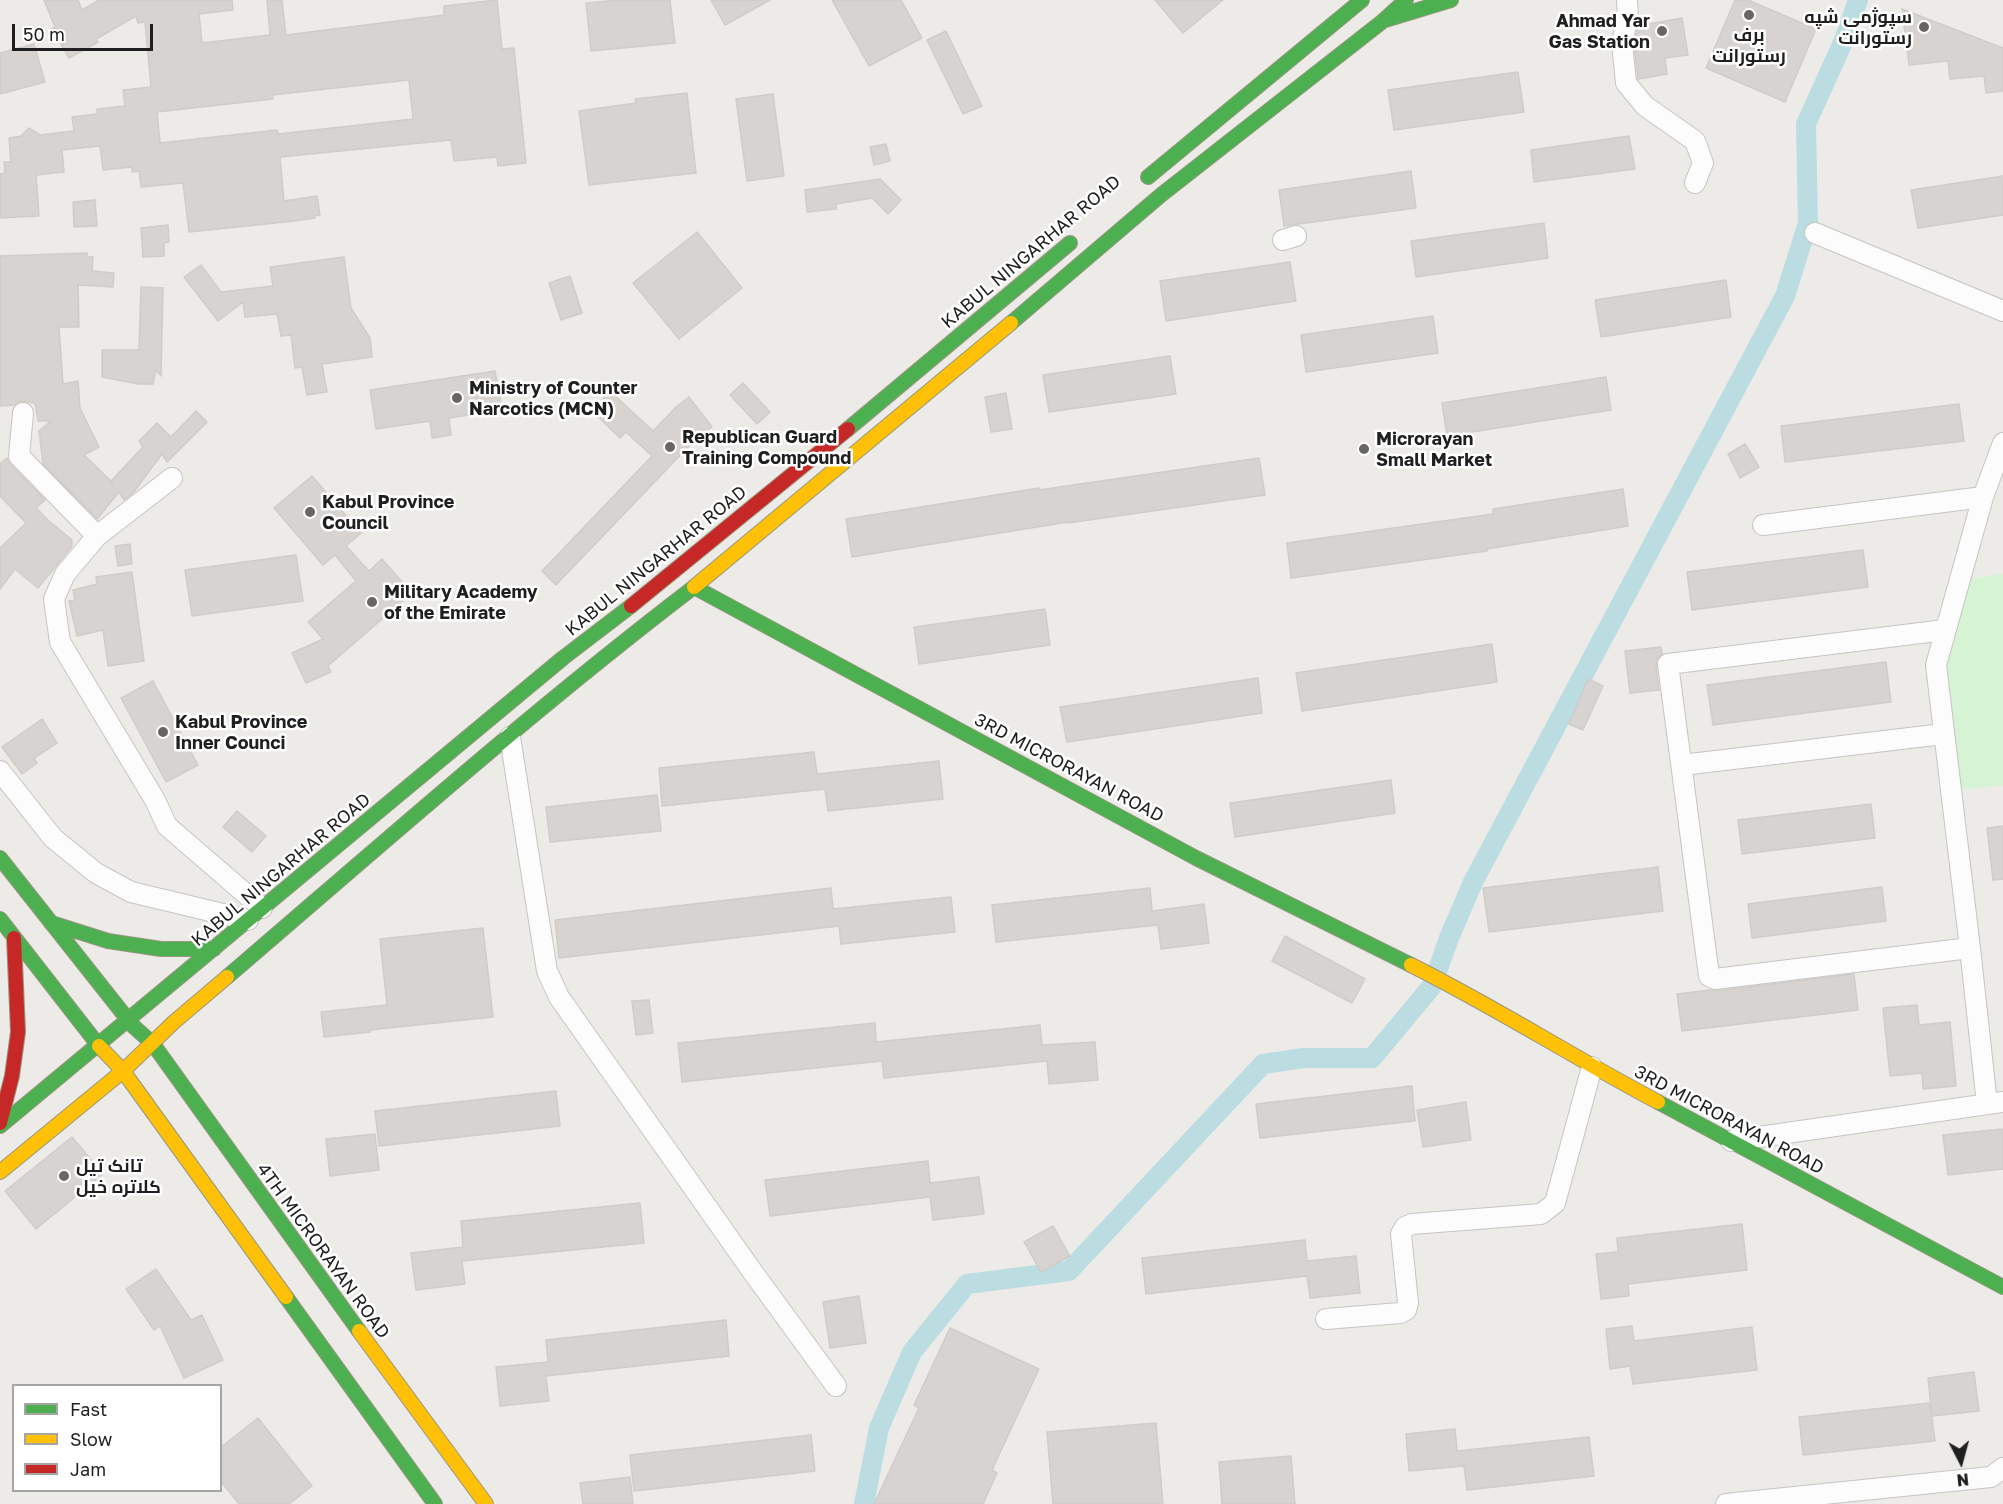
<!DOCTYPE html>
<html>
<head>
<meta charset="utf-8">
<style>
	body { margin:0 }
	#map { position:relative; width:2003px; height:1504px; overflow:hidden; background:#edebe8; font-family:"Golos Text",sans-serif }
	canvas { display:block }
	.legend { position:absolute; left:12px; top:1384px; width:210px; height:108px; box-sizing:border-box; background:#fff; border:2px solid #a5a5a5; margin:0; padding:8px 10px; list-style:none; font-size:18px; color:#1f1f1f }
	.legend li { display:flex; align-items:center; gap:12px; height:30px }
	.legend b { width:30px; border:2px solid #a5a5a5 }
	.north { position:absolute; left:1931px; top:1432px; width:60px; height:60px; -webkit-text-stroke:4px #fff; paint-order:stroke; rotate:174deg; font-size:16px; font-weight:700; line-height:24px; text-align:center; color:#1f1f1f }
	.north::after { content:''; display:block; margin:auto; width:21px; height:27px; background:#1f1f1f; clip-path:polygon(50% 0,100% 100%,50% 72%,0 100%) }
	.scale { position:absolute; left:12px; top:24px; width:141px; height:27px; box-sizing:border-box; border:3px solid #1f1f1f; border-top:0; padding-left:8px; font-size:18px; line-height:21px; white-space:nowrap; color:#1f1f1f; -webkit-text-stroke:4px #fff; paint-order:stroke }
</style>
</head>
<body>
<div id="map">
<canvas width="2003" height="1504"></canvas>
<ul class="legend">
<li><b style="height:8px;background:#4caf50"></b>Fast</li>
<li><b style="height:8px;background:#ffc107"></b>Slow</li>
<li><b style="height:8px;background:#c62828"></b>Jam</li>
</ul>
<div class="north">N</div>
<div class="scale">50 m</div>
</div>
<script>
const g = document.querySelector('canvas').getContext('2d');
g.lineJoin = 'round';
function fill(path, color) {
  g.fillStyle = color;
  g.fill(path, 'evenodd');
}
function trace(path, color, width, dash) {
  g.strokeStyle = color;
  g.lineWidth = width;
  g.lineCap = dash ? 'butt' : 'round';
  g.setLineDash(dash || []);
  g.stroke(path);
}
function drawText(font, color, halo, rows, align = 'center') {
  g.font = font + ' "Golos Text",Cairo,sans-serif';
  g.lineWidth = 5;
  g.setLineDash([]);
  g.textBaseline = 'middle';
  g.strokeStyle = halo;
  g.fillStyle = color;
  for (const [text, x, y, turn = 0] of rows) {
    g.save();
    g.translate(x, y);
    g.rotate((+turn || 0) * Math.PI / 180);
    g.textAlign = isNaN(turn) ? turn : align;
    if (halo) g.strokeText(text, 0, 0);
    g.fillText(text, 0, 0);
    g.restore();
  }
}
fill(new Path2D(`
	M2003,574V785L1957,790L1943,661L1965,579Z`), '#d6f3d3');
trace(new Path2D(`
	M864,1504L879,1428L912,1352L967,1284L1069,1271L1263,1064L1304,1058H1372L1432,986L1449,938L1473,882L1785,296L1808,223L1806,124L1844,40L1858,0`), '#bbdde1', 20);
const building = new Path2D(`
	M44,0H78L82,10L99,0H232L233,10L199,14L202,43L270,35L267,0H282L286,35L444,15V6L497,0L502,49L514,48L526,163L498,166L497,157L454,161L451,140L280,157L284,201L317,196L320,215L314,216L315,218L295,221L189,232L183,183L141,187L139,171L132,172V167L103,170L100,146L62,150L64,172L36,175L39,216L0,218V174L5,173L4,162H11L9,138L21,136L29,128L40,135L74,131L72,117L97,114V109L125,106L123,90L151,87L145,22L138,23L136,16L96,39L98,42L69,58L52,29L55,27ZM409,80L413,119L278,134L277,130L160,143L157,112L273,99L272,95Z
	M620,0H670L675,43L591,51L586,3Z
	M711,0H770L725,25Z
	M832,0H901L922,38L869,66Z
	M1155,0H1223L1183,33Z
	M1735,0H1748L1816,29L1785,102L1706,68Z
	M1902,9L2003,48V91L1986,93L1984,76L1950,79L1948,61L1909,65Z
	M1682,18L1688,55L1665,58L1667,74L1638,79L1634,44L1638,26Z
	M946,31L982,106L963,114L927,40Z
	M34,44L45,82L0,94V53Z
	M1518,72L1524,112L1394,130L1388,90Z
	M687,93L696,173L589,185L579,111L636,103L635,99Z
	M773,94L784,176L747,181L736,99Z
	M1629,136L1635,169L1534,182L1531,150Z
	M886,144L890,161L874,165L870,147Z
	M1411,171L1416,208L1284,226L1279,190Z
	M2003,176V215L1918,228L1911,190Z
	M880,179L901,200L888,214L872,198L836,204V209L807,212L805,190Z
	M95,200L97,226L74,227L73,202Z
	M1544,223L1548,258L1416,277L1411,241Z
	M168,225L169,242L164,243V256L143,257L141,228Z
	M697,232L742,288L679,339L633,283Z
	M87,253L88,257H93L92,271L114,273L113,287L78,285L79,327H59L63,384L78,381L80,408L99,447L84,455L113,483L111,481L143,447L139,441L157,423L171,437L196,411L207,422L167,462L162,454L133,493L124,500L119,492L97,519L43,464L39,431L51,421H38L35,403L24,401L15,405L0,406V256Z
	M344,257L351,308L370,338L372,357L322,364L327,392L307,395L302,367L295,368L291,335L281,336L277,314L245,317L243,302L218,321L184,277L201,265L221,292L273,286L270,267Z
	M1290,262L1296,301L1166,321L1160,281Z
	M570,276L582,313L561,320L549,283Z
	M1726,280L1731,317L1601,337L1595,300Z
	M141,287L163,288L161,376L156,370L153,384H138L102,377V350H139Z
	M1433,316L1438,353L1306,372L1301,335Z
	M1170,356L1176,394L1049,412L1043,375Z
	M495,371L502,410L449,418L451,435L432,438L430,421L376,429L370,390Z
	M1606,377L1611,410L1447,436L1442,403Z
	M743,383L770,412L757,424L730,395Z
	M610,391L653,431L676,407L689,397L712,427L691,444L556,585L542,571L652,456L626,432L620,438L592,411Z
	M1006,393L1012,429L991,432L985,397Z
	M1959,404L1964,441L1785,462L1781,426Z
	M1745,444L1759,467L1740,478L1728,454Z
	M7,458L10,464L45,500L36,508L49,521L72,540V546L38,588L15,569L0,589V548L26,523L0,496V464Z
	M1259,458L1265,495L1068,523V522L852,557L846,519L1039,488V490Z
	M312,476L361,533L346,546L369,571L382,559L412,593L328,666L331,672L306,683L292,653L323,639L308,622L356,581L335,555L323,565L274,508Z
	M1623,489L1628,526L1487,549V551L1291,578L1287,543L1493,514V509Z
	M130,544L132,564L118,566L115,546Z
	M1863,550L1868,587L1692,610L1687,572Z
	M296,555L303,601L192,616L185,570Z
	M132,572L144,661L108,666L103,630L77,636L69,601L75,600L73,590L97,584L96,577Z
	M1045,609L1050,645L919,664L914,627Z
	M1492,644L1497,682L1302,711L1296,673Z
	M1661,647L1662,654L1657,659L1656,665L1659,690L1630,693L1625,651Z
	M1886,662L1891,702L1713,725L1707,685Z
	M1258,678L1262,713L1067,742L1060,707Z
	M1588,679L1603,686L1583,730L1569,724Z
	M153,681L198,765L166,782L121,698Z
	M42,719L57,743L34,758L37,763L22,774L2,747Z
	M814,752L817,774L939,761L943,799L828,811L825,789L662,806L659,768Z
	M1391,780L1395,813L1235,837L1230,803Z
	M657,795L661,831L550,842L546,807Z
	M1871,804L1875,838L1742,854L1738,820Z
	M237,811L266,836L252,852L223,827Z
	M2003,826V879L1993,880L1987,828Z
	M1658,867L1663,911L1489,932L1483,888Z
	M1882,887L1886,921L1752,938L1748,904Z
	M831,888L833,909L951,897L955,932L841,944L839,926L559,958L555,920Z
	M1150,888L1152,911L1204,904L1209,943L1161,949L1158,925L996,942L992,905Z
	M483,928L493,1017L370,1030V1032L324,1037L321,1012L387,1005L380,939Z
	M1285,936L1365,979L1352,1003L1272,961Z
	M1854,974L1858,1010L1682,1031L1677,994L1710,990L1716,991Z
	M649,1000L653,1033L636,1035L632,1001Z
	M1917,1005L1919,1025L1950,1022L1956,1086L1923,1089L1922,1073L1890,1076L1883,1008Z
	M875,1023L876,1042L1040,1025L1042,1045L1095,1042L1098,1080L1049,1084L1047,1061L884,1078L882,1061L682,1082L678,1043Z
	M1412,1086L1415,1121L1260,1138L1256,1104Z
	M556,1091L560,1126L379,1146L375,1111Z
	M1466,1102L1471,1140L1423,1147L1417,1110Z
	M2003,1129V1169L1948,1175L1943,1135Z
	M375,1134L379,1170L330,1176L326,1139Z
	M72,1137L103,1174L36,1229L5,1191Z
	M928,1161L930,1183L979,1177L984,1214L933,1220L930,1197L770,1216L765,1180Z
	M640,1203L644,1243L462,1261L465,1284L416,1290L411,1253L463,1247L461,1221Z
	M1742,1224L1747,1270L1628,1284L1629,1296L1601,1299L1596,1254L1618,1252L1617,1238Z
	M1053,1226L1070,1256L1041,1272L1024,1242Z
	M1305,1240L1307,1261L1356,1256L1360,1293L1310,1298L1307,1276L1146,1294L1142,1258Z
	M156,1269L191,1320L202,1315L223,1360L184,1378L160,1326L154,1330L126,1289Z
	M859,1296L866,1343L830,1348L823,1302Z
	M726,1320L729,1356L546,1376L549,1401L500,1406L496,1367L548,1362L546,1340Z
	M1632,1326L1634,1341L1752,1327L1757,1370L1633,1384L1630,1366L1610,1369L1606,1329Z
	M950,1328L1039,1369L992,1470L997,1473L983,1504H874L919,1408L914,1405Z
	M1974,1372L1979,1411L1932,1416L1928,1378Z
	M1930,1403L1935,1441L1803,1455L1799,1417Z
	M258,1418L312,1486L289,1504H239L220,1480V1448Z
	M1156,1423L1163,1504H1053L1047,1432Z
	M1455,1429L1457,1451L1589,1437L1594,1476L1467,1490L1464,1466L1409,1471L1406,1434Z
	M811,1435L815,1471L634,1491L630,1455Z
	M1291,1456L1295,1504H1222L1219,1462Z
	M630,1477L633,1504H583L580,1483Z`);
fill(building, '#d6d3d0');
trace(building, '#d0ccc9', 1.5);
const street = new Path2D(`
	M1627,0L1628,16L1622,43L1626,83L1645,106L1695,141L1703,163L1695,183
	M1815,233L2003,311
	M1283,240L1296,236
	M23,413L19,456L97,536
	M172,478L97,536L65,574L54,599L60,642L155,800L167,826L262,908
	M1763,525L1983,497
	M1945,630L1668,664L1709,976L1715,979L1970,948
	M510,737L547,971L559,997L752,1271L836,1386
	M1682,765L1943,734
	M0,771L53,838L96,873L131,892L248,920
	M1987,1104L1970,948L1936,665L1983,497L2003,443
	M1731,1141L2003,1102
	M1326,1319L1400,1313L1406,1310L1408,1303L1401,1234L1405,1227L1412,1224L1541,1214L1555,1203L1592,1067
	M1726,1504L1991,1477L2003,1468`);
const fast = new Path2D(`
	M1385,20L1451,0
	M1148,177L1362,0
	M1011,323L1161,195L1383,21L1406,0
	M848,429L1070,243
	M694,587L1196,858L1411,965
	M0,858L129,1021
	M0,919L99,1046
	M51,923L108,941L161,949H214
	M227,977C381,845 533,710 694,587
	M132,1025L153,1044L359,1331
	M1658,1102L2003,1287
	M0,1126L563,658L631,606
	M286,1297L435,1504`);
const slow = new Path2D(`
	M694,587L1011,323
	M1411,965C1495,1007 1575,1058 1658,1102
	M99,1046L123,1071L286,1297
	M0,1172L123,1071L174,1022L227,977
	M359,1331L486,1504`);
const jam = new Path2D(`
	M631,606L848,429
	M0,1123L12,1076L18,1032L14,938`);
trace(street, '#c6c5c4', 22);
trace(fast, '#98977f', 16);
trace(slow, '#98977f', 16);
trace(jam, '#98977f', 16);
trace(street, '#fcfcfc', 20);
trace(fast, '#4caf50', 14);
trace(slow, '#ffc107', 14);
trace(jam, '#c62828', 14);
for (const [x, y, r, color] of [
	[1749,15,6,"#676665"],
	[1924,27,6,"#676665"],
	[1662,31,6,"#676665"],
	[457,398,6,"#676665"],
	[670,447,6,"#676665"],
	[1364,449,6,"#676665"],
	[310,512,6,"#676665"],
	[372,602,6,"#676665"],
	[163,732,6,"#676665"],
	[64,1176,6,"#676665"]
]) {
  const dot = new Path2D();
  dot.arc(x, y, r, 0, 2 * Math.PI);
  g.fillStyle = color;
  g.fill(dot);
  trace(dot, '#fff', 2);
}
drawText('bold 18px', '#1f1f1f', '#fff', [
	["سپوژمی شپه",1912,17,"right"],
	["رستورانت",1912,38,"right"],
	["Ahmad Yar",1650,21,"right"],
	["Gas Station",1650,42,"right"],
	["برف",1749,35,"center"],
	["رستورانت",1749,56,"center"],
	["Ministry of Counter",469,388],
	["Narcotics (MCN)",469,409],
	["Republican Guard",682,437],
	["Training Compound",682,458],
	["Microrayan",1376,439],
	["Small Market",1376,460],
	["Kabul Province",322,502],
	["Council",322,523],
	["Military Academy",384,592],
	["of the Emirate",384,613],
	["Kabul Province",175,722],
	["Inner Counci",175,743],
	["تانک تیل",76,1166],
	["کلاتره خیل",76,1187]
], 'left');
drawText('18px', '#1f1f1f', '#fff', [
	["KABUL NINGARHAR ROAD",1031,252,-40],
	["KABUL NINGARHAR ROAD",656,561,-39],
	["3RD MICRORAYAN ROAD",1069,768,28],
	["KABUL NINGARHAR ROAD",281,870,-40],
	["3RD MICRORAYAN ROAD",1729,1120,28],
	["4TH MICRORAYAN ROAD",323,1251,54]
]);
</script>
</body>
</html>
